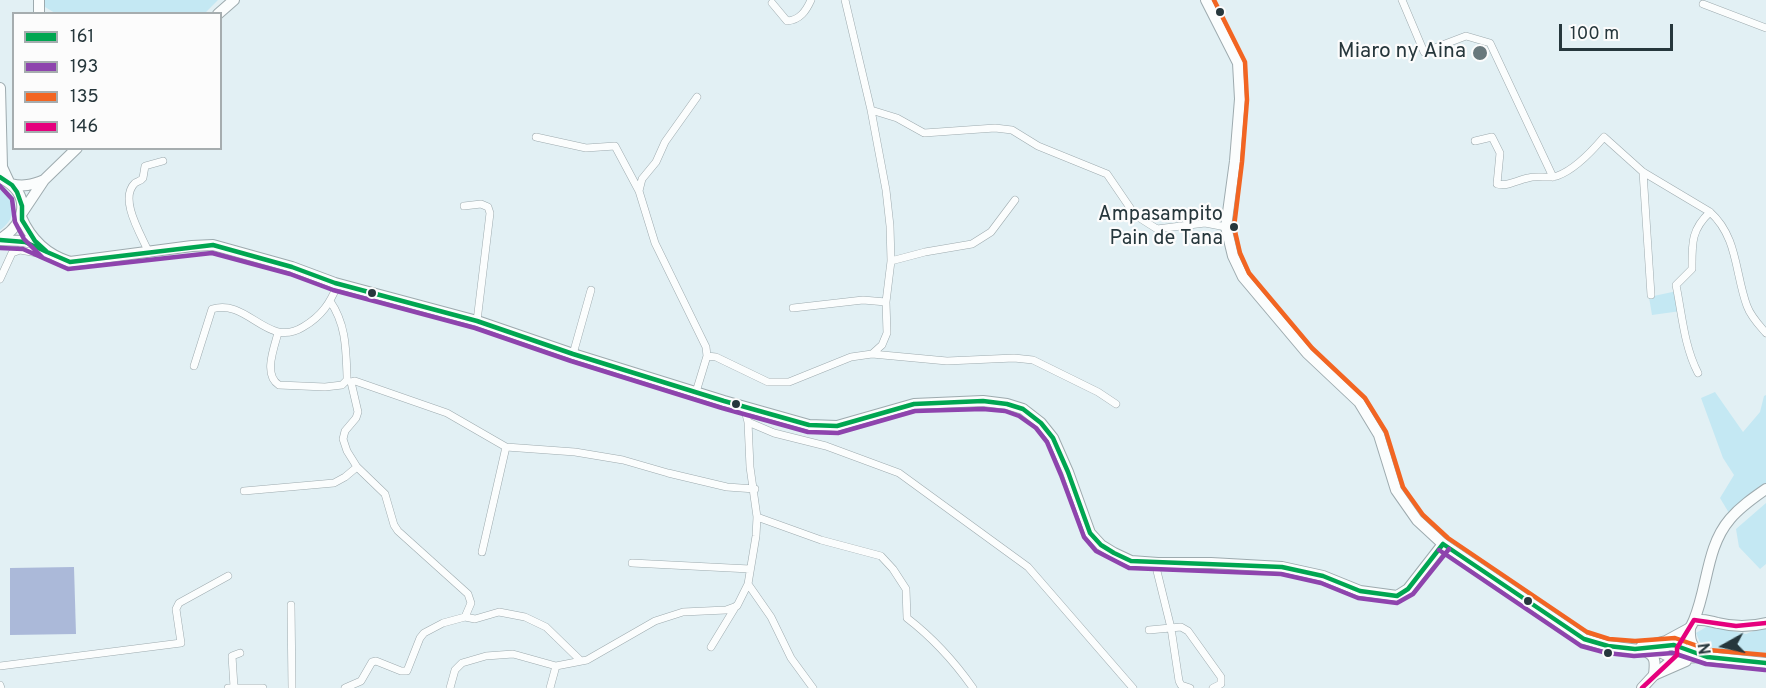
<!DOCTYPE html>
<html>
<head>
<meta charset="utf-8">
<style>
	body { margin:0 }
	#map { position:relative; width:1766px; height:688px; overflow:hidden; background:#e2f0f4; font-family:Overpass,sans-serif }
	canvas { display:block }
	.legend { position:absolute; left:12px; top:12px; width:210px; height:138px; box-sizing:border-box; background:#fcfcfc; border:2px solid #a6adaf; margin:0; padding:8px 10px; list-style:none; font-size:18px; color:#26373c }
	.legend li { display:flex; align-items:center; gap:12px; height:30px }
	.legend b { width:30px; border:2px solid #a6adaf }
	.north { position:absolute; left:1694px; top:616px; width:60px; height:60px; -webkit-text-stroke:4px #fcfcfc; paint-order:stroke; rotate:262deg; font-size:16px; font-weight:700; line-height:24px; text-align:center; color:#26373c }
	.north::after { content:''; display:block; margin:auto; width:21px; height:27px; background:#26373c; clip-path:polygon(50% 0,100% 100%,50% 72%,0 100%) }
	.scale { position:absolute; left:1559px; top:24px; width:114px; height:27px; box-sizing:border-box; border:3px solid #26373c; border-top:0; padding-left:8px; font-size:18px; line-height:21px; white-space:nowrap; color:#26373c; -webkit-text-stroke:4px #fcfcfc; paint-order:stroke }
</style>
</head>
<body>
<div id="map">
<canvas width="1766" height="688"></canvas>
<ul class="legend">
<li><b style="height:8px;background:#00a651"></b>161</li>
<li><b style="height:8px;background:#8e44ad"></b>193</li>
<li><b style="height:8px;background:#f26522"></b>135</li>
<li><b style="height:8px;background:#e5007d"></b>146</li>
</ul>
<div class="north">N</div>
<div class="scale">100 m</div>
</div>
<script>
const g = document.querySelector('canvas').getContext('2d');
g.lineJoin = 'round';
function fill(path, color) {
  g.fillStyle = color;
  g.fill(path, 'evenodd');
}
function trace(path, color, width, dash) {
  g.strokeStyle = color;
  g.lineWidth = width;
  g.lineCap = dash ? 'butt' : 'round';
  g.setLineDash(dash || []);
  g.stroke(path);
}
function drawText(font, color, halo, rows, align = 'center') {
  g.font = font + ' Overpass,sans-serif';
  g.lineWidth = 4.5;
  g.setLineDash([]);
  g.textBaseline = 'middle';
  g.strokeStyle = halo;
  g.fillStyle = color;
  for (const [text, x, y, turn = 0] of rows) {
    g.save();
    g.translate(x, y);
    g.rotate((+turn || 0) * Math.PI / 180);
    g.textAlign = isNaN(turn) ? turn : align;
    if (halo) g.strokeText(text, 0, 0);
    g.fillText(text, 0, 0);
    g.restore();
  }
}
fill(new Path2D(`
	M45,0H218L204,14L55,13L45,7Z
	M0,184C18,196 18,218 0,230Z
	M1677,291L1681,311L1652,315L1649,297Z
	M1715,392L1743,432L1760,412L1764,396L1766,395V487L1729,513L1720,498L1734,475L1723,458L1701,398Z
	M1766,503V564L1760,569L1739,547L1736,529Z
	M1708,626L1746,634L1766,626V659L1716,654L1702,647L1696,633Z`), '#c4e8f3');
fill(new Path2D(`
	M74,567L76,634L10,635V568Z`), '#abb9d9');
const street = new Path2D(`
	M1402,0L1424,52L1466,36L1490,43L1553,177
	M772,3L787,21C800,20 806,11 811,0
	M1703,4L1766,28
	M871,110L897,118L924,133L995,128L1012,130L1038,146L1107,174L1135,215L1157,229L1205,223L1226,227
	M536,137L586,148L615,146L639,191
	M1475,141L1492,137L1500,153L1497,184C1508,187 1517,180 1528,178C1537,175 1548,179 1557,176C1574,170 1593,150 1604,137L1643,172L1710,212C1738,237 1735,274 1747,306C1751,317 1759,325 1766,333
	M1643,172L1651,295
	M464,206L481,204L488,207L490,213L477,321
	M149,253C142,236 118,199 135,183C138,181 141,181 143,178L145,166L163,161
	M891,261L925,252L972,244L991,232L1015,200
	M0,279L12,253L20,250L49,255
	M793,308L863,300L886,302
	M278,333C274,348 263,375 279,385L325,387L342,385L347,380V376C346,349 346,324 330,301
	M573,354L591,290
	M872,354L947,361L1014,358L1033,360L1098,392L1116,404
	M707,356L716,357L768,382H789L851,357L872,354L882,345L887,333L886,302L891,261L890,226L886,190L871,110L845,0
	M194,366L212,309C248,298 267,349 303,327C322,316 330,303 338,284
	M1698,373C1684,346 1682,314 1676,285L1692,269C1692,243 1691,230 1710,212
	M696,392L707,356L706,347L655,243L639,191L642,179L656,162L665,142L697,97
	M744,407L748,422L750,467L757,517L756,536L748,584L771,617L791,658L813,688
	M748,422L774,433L826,446L899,473L1028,567L1133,688
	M244,491L334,483L345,477L357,467
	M757,517L821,540L881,556L893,569L906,589L907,618C933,638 954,661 973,688
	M482,552L506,447
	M632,563L750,569
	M1155,563L1171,628L1179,681L1181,685L1190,688
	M291,605L292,688
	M465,617L471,603L468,594L398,531L394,525L385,494L357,467L347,451L343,439L345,431L356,418L358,412L351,382L355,381L447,413L506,447L575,452L623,460L668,473L727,487L755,489
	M1149,630L1181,627L1188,631L1221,677V684L1213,688
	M711,647L736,606
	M0,666L181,643L176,609L179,603L228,576
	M0,685L1,688
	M234,687L232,656L240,653
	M228,688H263
	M345,688L361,681L372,662L376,661L401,671H407L420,638L424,633L443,623L465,617L475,619L499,612L525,617L546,627L580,660
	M450,688L455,670L462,663L486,656L513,654L556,666L587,660L655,621L683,612L726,610L737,606L748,584
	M550,688L556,666`);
const secondary = new Path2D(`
	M39,14V0
	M218,14L234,0
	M0,88L2,167L9,182
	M11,184C23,187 32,185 44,180
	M22,213L44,180L77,148
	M21,217C31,240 47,255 70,262L192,246L213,245L292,267L335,283L477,321L573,354L724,401L809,425L837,426L914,404L983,401L1007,404L1023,409L1041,423L1053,438L1068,472L1090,533L1101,545L1114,553L1131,561L1158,563H1211L1282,567L1323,576L1360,591L1397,596L1408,589L1443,544
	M0,239C26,224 32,195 3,179
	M0,240L23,241L37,244
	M1694,620C1704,619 1709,621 1718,623C1734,627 1750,627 1766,623
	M1677,648C1683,639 1690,630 1694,620C1708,587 1706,547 1730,519C1740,507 1753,498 1766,489
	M1642,688L1654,675L1676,657`);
const primary = new Path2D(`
	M1206,0L1238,63L1240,99L1235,161L1226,227L1233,256L1243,277L1307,353L1359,402L1379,435L1396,490L1417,520L1443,544L1584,639L1608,646L1662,653L1672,658L1707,657L1766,663
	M1659,646L1674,645L1696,654
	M1641,647L1666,641L1690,628C1689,644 1693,648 1706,657
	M1644,651C1657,655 1655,664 1654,675
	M1654,675L1686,661`);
trace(street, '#9daaae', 8);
trace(secondary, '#9daaae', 12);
trace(primary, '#9daaae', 12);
trace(street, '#fbfdfd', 7);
trace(secondary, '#fbfdfd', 10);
trace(primary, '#fbfdfd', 10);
trace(new Path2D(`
	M0,177L12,185L17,192L22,206V220L35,241L47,252L70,262L213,245L292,267L335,283L477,321L573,354L724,401L809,425L837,426L914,404L983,401L1007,404L1023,409L1041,423L1053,438L1068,472L1090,533L1101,545L1114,553L1131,561L1282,567L1323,576L1360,591L1397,596L1408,589L1443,544
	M0,240L25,242L47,252
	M1443,544L1584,639L1608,646L1635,649L1674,645L1707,657L1766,663`), '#00a651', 4.5);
trace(new Path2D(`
	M0,186L12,199L15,222L24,239L43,258L68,269L212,253L290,274L333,290L475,328L571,361L722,408L808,432L838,433L915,411L983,409L1005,411L1019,416L1036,428L1047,442L1061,475L1084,537L1096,551L1129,568L1281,574L1321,583L1358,598L1397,603L1413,594L1449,549
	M0,248L23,249L43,258
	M1439,550L1581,646L1607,653L1634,656L1673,653L1706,664L1765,670`), '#8e44ad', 4.5);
trace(new Path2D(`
	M1214,0L1245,62L1247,100L1242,162L1234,227L1240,253L1249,273L1312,348L1365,398L1386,432L1403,487L1423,515L1448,538L1587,632L1609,639L1635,641L1675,638L1709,650L1766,655`), '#f26522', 4.5);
trace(new Path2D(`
	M1694,620L1736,626L1766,623
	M1642,688L1677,655V648L1694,620`), '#e5007d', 4.5);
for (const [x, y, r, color] of [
	[1220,12,5,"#26373c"],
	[1480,53,8,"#68787c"],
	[1234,227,5,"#26373c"],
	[372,293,5,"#26373c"],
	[736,404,5,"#26373c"],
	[1528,601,5,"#26373c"],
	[1608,653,5,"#26373c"]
]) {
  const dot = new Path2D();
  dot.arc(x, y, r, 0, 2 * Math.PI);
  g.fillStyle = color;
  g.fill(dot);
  trace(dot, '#fcfcfc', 2);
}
drawText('20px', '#26373c', '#fcfcfc', [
	["Ampasampito",1223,216],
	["Pain de Tana",1223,240]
], 'right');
drawText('21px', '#26373c', '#fcfcfc', [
	["Miaro ny Aina",1466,53]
], 'right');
</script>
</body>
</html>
